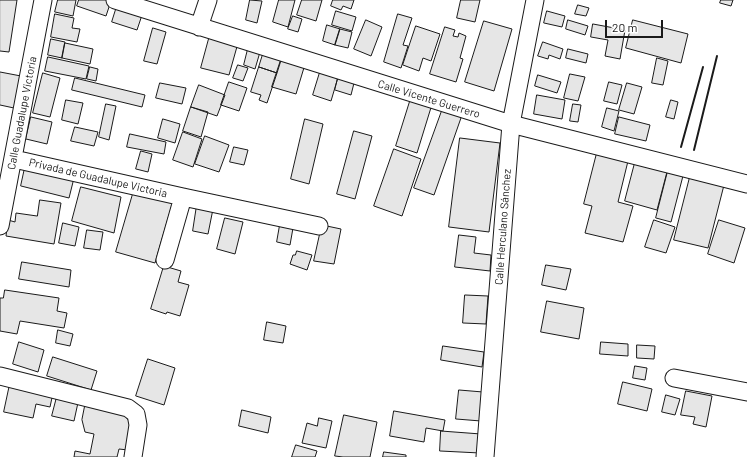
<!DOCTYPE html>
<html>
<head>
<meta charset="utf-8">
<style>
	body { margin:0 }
	#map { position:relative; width:747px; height:457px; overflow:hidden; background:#fff; font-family:Barlow,sans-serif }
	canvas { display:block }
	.scale { position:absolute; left:605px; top:20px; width:58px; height:18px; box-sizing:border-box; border:2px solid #1a1a1a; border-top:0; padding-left:5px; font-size:12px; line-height:14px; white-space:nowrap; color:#1a1a1a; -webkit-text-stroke:3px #fff; paint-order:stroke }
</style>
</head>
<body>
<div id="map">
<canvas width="747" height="457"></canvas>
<div class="scale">20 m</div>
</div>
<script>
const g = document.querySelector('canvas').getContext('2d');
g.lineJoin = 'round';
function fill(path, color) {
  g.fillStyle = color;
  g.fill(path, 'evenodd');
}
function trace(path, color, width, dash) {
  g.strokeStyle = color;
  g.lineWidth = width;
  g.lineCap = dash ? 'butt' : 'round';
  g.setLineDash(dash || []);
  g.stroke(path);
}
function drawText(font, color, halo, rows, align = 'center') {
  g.font = font + ' Barlow,sans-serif';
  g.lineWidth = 3;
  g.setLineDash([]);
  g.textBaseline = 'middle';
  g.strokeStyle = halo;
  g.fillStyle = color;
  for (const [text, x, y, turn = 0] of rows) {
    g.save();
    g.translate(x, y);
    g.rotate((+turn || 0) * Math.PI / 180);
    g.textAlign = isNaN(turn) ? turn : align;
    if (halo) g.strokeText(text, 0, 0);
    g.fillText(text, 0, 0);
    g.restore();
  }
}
const building = new Path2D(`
	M0,0H17L9,52L0,51Z
	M58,0H76L73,16L55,12Z
	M79,0H109L111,1L106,16L77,6Z
	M250,0L262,1L257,23L246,20Z
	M279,0H295L288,27L273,22Z
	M302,0H322L316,21L297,15Z
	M333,0H354L351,9L343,6L341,10L331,6Z
	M461,0H480L475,22L457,18Z
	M721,0H733L731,6L720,3Z
	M118,3L143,12L137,30L112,22Z
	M578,5L589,8L586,16L575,14Z
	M336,11L356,17L352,31L332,25Z
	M547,11L565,16L562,27L544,23Z
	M55,14L74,18L72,28L80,29L77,42L51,37Z
	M398,14L412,18L403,45L408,46L401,68L384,62Z
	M293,16L302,19L298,32L288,29Z
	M366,20L382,27L371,56L354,49Z
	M568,20L588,26L585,35L566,29Z
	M633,20L688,34L681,63L626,48Z
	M484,21L512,29L494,91L465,82Z
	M593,24L625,30L620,59L605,56L608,40L591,37Z
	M327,25L340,29L335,45L323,41Z
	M416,26L440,34L431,61L423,58L419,71L403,65Z
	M445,27L455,30L453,36L458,37L459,33L466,36L460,58L463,59L456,82L430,74Z
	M153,28L166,32L157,64L144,61Z
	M340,29L352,32L348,48L335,45Z
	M210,35L238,43L229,75L201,68Z
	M51,39L65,42L62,58L48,55Z
	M543,42L563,49L560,59L549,55L548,59L538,56Z
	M65,43L93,49L90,64L62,58Z
	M248,49L260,52L255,69L244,65Z
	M568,49L588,54L586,63L566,58Z
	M264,51L282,57L277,73L259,67Z
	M283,54L306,61L296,94L272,87Z
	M48,57L89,66L86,79L45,71Z
	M657,58L668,61L663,85L652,83Z
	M238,65L248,68L243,81L233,78Z
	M90,67L98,69L96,81L87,79Z
	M259,67L277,73L267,103L259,100L261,95L251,92Z
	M321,69L339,74L331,101L313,95Z
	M0,72L21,76L14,108L0,105Z
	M43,73L60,78L50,117L33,113Z
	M339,74L355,79L351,95L335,90Z
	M570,74L585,77L578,101L564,98Z
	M538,75L561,82L557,93L535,86Z
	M75,78L145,95L142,107L72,90Z
	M229,82L247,88L239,111L221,105Z
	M609,82L622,85L617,104L604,101Z
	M160,83L186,88L182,104L156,98Z
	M627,83L642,87L634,114L619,110Z
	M199,85L225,95L217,116L191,107Z
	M412,95L433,101L417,153L396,146Z
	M537,95L565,100L562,119L534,114Z
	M66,100L83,103L78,124L62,120Z
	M671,100L678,102L674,119L666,117Z
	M106,104L116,106L109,140L99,137Z
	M573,104L581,105L578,122L570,121Z
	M191,107L208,112L201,137L183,131Z
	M443,108L462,115L434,195L414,188Z
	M607,108L619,111L614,131L602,127Z
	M31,117L52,122L47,144L26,139Z
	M619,117L650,125L646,141L615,134Z
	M163,119L180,124L175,143L158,138Z
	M305,119L323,124L309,184L291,179Z
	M75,127L98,132L94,146L71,141Z
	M354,131L372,136L355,199L337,194Z
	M183,132L202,139L193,167L173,160Z
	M130,134L166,142L164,154L127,147Z
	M205,136L229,145L219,172L195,164Z
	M460,138L500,143L489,232L449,227Z
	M234,147L248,150L244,165L230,162Z
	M394,149L421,159L402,216L374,206Z
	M141,151L152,154L148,172L136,169Z
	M597,153L628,161L618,202L633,206L623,242L585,233L592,206L584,204Z
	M636,159L668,168L657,210L625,201Z
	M26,163L75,174L69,198L21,186Z
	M669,167L684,172L671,222L656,218Z
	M690,177L724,185L708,248L674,240Z
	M81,187L121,197L114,233L72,221Z
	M135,187L174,198L155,263L116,252Z
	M40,200L61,203L54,244L6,236L8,220L15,222L16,213L37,216Z
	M197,205L213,209L208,234L193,231Z
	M225,218L243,222L235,254L217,249Z
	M654,220L675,227L666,253L645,247Z
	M719,220L745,228L734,263L708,254Z
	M63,223L79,227L75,246L59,243Z
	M280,225L293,228L290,245L277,242Z
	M322,225L341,229L334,264L314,261Z
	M87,230L103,232L100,250L84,248Z
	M459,235L476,237L474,253L491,255L490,271L455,267Z
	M297,251L312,255L307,270L290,264L293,255H295Z
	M22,262L71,270L69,287L19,279Z
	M546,265L571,269L566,290L542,285Z
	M164,266L181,271L178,282L189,285L180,316L167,312L166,314L151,309Z
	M5,290L59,298L57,311L67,313L64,328L20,321L17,334L0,331V298H3Z
	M465,295L488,296L486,324L463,323Z
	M547,301L584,308L579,339L541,332Z
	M267,322L286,326L283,343L264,340Z
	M58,330L73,334L70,346L56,343Z
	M19,342L44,350L38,372L13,364Z
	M601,342L628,344V356L600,354Z
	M637,345L655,346L654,359L637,358Z
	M443,346L484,352L482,367L441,360Z
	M53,357L97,371L91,390L47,376Z
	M148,359L175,368L164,405L136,396Z
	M635,366L647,368L645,380L633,378Z
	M623,382L652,389L647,411L618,404Z
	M10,384L53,393L50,407L36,404L33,418L4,412Z
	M459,390L483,392L481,421L456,419Z
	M686,391L712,396L706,427L693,424L695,417L681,415Z
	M58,393L79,398L74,421L52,416Z
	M666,395L680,399L675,415L662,412Z
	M86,401L129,410L127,419L135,420L128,450L119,449L117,457H74L75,451L90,454L94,434L85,432L82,420Z
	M242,410L271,417L268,433L239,426Z
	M394,411L445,420L443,431L426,428L424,442L390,436Z
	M344,415L377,422L370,457H343L335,456Z
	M319,418L332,421L326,448L302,443L307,423L317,426Z
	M441,431L481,434L480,453L440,451Z
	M296,445L317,451L315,457H292Z
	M384,452L406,455V457H383Z`);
fill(building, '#e6e6e6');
trace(building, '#1a1a1a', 1);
const street = new Path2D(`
	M115,0L511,124L747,184
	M199,27L208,0
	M14,159L183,197L319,226
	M0,226L43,0
	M165,260L183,197
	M0,376L128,408L136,414L138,425L133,457
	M674,378L747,392
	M485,457L511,124L535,0`);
trace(street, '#1a1a1a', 19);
trace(street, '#fff', 17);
trace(new Path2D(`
	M681,147L703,67
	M694,150L717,56`), '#1a1a1a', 2);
drawText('11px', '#1a1a1a', '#fff', [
	["Calle Vicente Guerrero",429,99,17],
	["Calle Guadalupe Victoria",22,113,-79],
	["Privada de Guadalupe Victoria",98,178,13],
	["Calle Herculano Sánchez",503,227,-86]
]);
</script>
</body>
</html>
